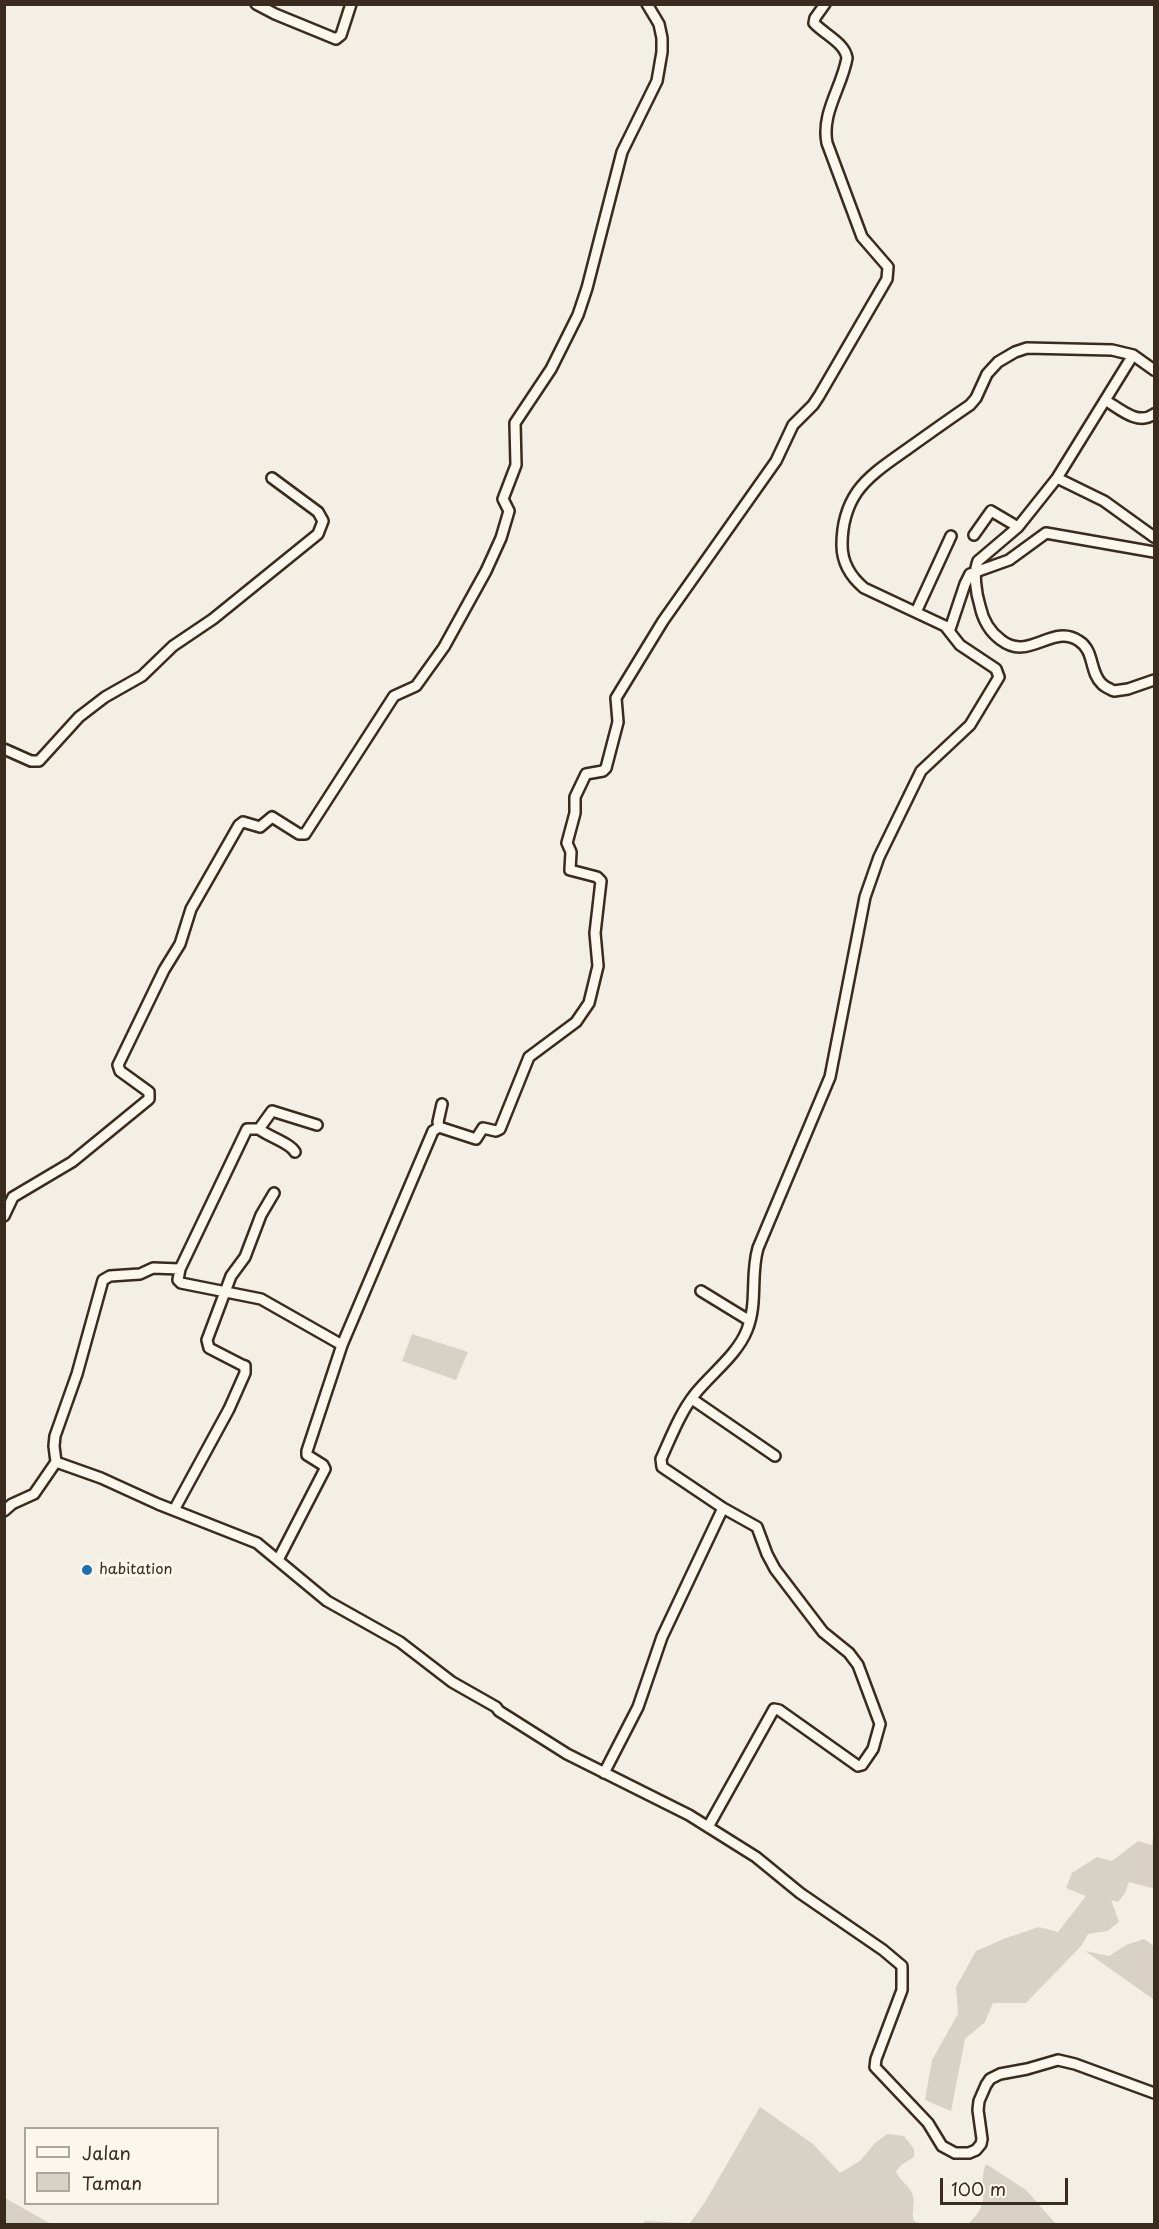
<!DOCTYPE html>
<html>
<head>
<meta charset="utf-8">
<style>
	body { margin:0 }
	#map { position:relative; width:1159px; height:2229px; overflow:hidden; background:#f3efe4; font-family:"Playpen Sans",sans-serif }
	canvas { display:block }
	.frame { position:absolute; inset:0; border:6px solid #3b2a1e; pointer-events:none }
	.legend { position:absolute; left:24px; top:2127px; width:195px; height:78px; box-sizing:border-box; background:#fbf7ec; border:2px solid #aea59a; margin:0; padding:8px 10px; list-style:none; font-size:18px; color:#3b2a1e }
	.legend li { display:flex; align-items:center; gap:12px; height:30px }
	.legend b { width:30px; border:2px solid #aea59a }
	.scale { position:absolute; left:940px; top:2178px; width:128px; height:27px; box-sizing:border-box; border:3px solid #3b2a1e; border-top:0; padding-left:8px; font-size:18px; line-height:21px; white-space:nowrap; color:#3b2a1e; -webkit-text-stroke:4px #fbf7ec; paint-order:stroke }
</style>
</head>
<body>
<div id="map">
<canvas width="1159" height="2229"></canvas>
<div class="frame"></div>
<ul class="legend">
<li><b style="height:8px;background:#fbf7ec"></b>Jalan</li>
<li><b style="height:16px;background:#d8d1c6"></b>Taman</li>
</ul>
<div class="scale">100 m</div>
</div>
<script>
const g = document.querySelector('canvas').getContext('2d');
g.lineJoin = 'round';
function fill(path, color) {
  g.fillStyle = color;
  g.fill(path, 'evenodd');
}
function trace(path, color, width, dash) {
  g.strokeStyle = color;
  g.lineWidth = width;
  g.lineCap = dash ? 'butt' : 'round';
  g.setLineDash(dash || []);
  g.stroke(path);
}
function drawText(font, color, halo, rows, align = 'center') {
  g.font = font + ' "Playpen Sans",sans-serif';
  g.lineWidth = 6;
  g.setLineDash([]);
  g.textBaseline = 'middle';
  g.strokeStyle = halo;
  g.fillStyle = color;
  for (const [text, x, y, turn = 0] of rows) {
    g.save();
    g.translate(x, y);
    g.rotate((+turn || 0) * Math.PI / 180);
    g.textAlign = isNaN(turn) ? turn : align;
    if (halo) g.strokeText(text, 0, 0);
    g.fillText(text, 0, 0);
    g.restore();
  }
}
fill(new Path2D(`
	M412,1334L468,1352L456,1380L402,1361Z
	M1154,1831V1887L1152,1888L1129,1882L1125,1893L1118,1902L1111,1900L1119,1922L1107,1931L1088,1934L1082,1945L1026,2003H993L985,2022L965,2039L951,2111L925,2100L932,2060L958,2014L956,1987L976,1951L1006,1938L1039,1927L1058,1932L1086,1896L1066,1888L1072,1873L1097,1857L1112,1861L1138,1841L1152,1845Z
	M1144,1939L1154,1946L1153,1999L1085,1951L1109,1956L1126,1945Z
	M760,2107L813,2144L840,2173L860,2161L874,2144L887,2134L904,2136L914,2149V2157L901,2165L896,2171C899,2181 911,2186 913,2196C915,2205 911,2213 914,2221L922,2224H643L644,2221L690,2223L705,2202Z
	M986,2164L1026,2190L1056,2224H968C995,2200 976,2187 986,2164Z
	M4,2198H5L51,2224H5Z`), '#d8d1c6');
const minor = new Path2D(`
	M256,4L275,14L336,39L341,35L351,4
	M1105,400C1120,409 1138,426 1154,414
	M1057,478L1133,355
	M974,535L991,511L1018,527
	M1154,537L1104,501L1057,478L1018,527L978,561C973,573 976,593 980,606C983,620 990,632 1001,640C1029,662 1052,623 1079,641C1095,651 1089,672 1102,684C1105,687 1110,689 1114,691L1128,689L1154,680
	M916,612L951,536
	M950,629L965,584L970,574L1009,560L1046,533L1154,552
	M4,749L31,761H39L79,717L105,697L142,676L173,646L213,619L318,534L323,521L318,512L272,478
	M317,1125L272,1111L259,1129H247L180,1269L178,1280L181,1283L261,1299L342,1345
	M439,1127L438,1122L442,1104
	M259,1129C269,1137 290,1143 295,1152
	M4,1216L13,1197L72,1162L149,1099V1092L120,1071L118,1065L164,970L180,944L191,909L239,825L243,822L260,827L272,817L299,834H305L394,696L416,686L444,647L486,571L501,538L509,511L503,499L516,465L515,423L551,369L578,315L587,288L622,152L657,81L662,52V38L659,24L647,4
	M701,1291L750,1321
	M692,1399L775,1456
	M56,1462L54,1446L55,1436L77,1374L103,1280L110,1276L140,1274L153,1268L180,1269
	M174,1510L229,1409L245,1373V1366L242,1365L209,1348L207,1340L231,1276L245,1257L261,1215L274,1193
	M4,1511L12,1504L34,1494L56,1462L101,1478L158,1504L257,1543L327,1601L400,1642L452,1682L496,1707L499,1711L567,1754L689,1815L756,1857L800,1893L883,1950L902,1966V1990L876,2059L875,2067L928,2123L942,2146L955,2153H969L976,2150L981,2144L982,2139L978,2110L979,2101L986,2085L990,2079L1000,2074L1027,2069L1058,2060L1075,2064L1154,2093
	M278,1560L325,1469L323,1465L307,1455V1451L342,1345L433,1131L439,1127L476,1139L483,1128L496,1131L500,1129L529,1057L576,1022L589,1003L598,966L595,933L601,881L597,877L570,870L571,852L567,843L575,813V797L586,774L603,771L606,768L618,722L616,698L663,621L776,461L793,425L813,405L819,396L887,279L888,267L862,237L827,143C821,113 842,87 847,58C845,43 824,34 814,23L815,18L825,4
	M604,1773L638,1707L662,1637L723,1508L662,1467L661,1459C671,1437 680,1413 695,1394C712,1373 737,1355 747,1330C758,1303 750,1275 758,1248L830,1077L865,897L879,857L921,771L970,725L999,677L996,669L960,645L945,626L864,588C851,577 842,562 842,545C842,526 846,508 857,492C869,475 889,462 906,450C927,435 948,420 970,405L976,398L987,374L998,362L1015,352L1027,348L1112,350L1133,355L1154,370
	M708,1827L774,1709L779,1710L858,1766L862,1765L873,1749L880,1724L858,1665L849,1653L823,1632L775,1569L767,1554L757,1527L723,1508`);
trace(minor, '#3b2a1e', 14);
trace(minor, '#fbf7ec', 9);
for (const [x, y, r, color] of [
	[87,1570,6,"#1f6fb2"]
]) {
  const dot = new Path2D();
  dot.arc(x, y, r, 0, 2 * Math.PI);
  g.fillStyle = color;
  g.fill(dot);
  trace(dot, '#fbf7ec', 2);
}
drawText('15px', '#3b2a1e', '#fbf7ec', [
	["habitation",99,1570]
], 'left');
</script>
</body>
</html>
